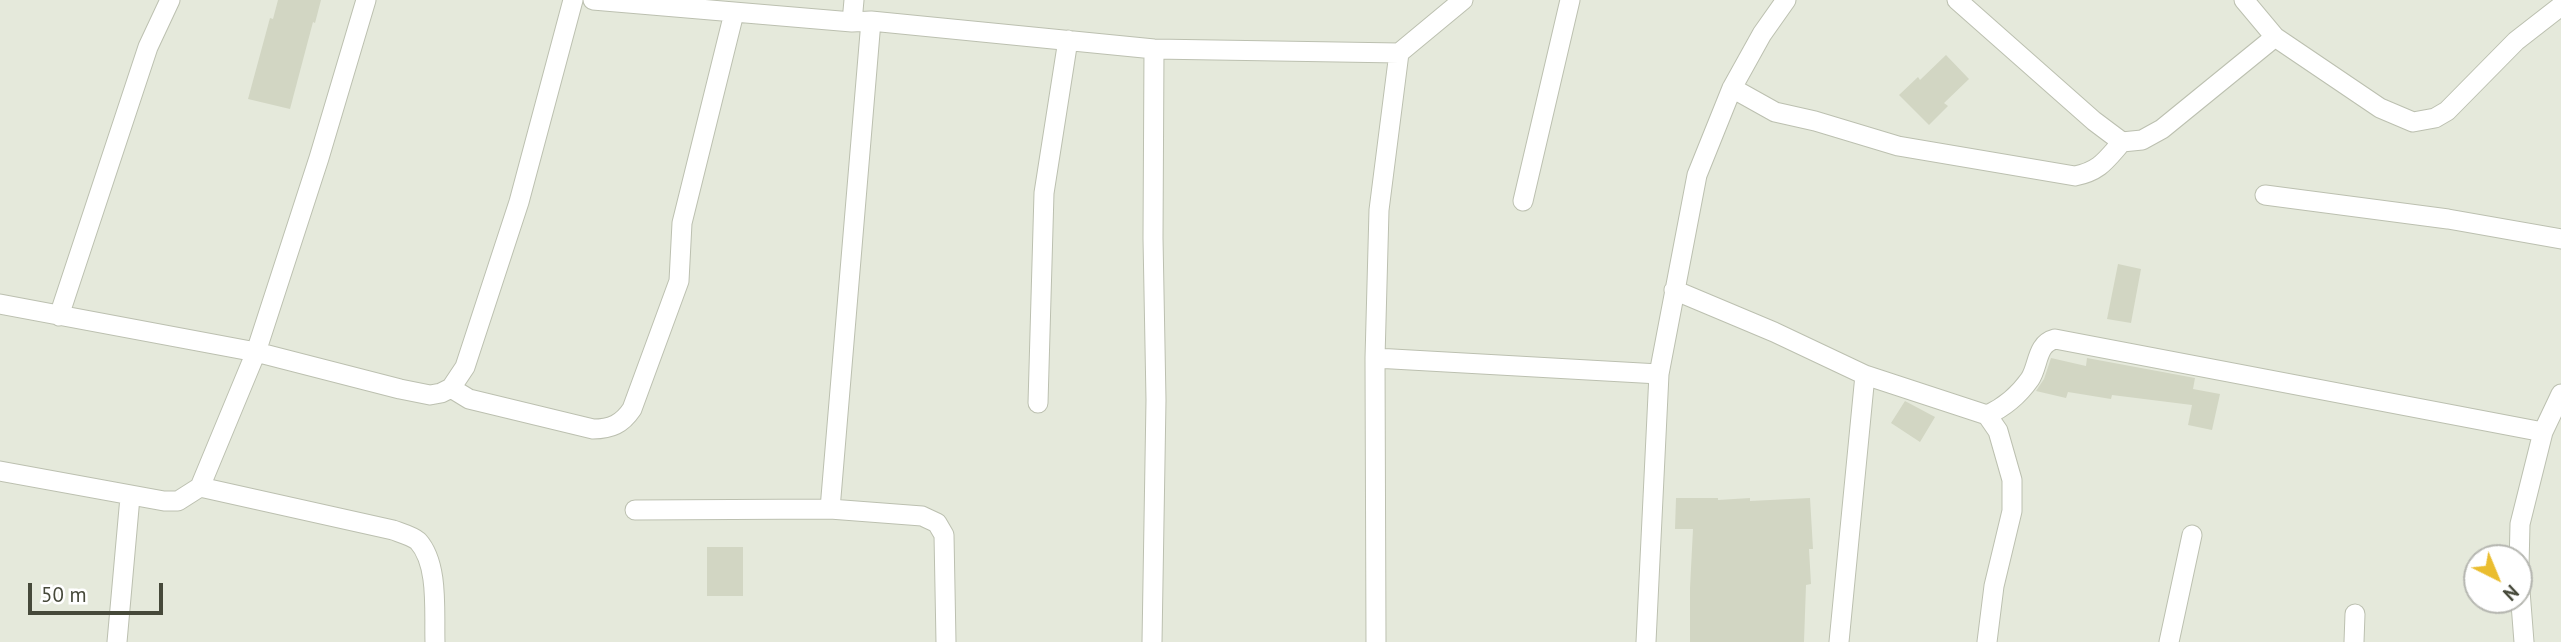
<!DOCTYPE html>
<html>
<head>
<meta charset="utf-8">
<style>
	body { margin:0 }
	#map { position:relative; width:2561px; height:642px; overflow:hidden; background:#f3f5ed; font-family:"PT Sans",sans-serif }
	canvas { display:block }
	.north { position:absolute; left:2463px; top:544px; width:70px; height:70px; box-sizing:border-box; background:#fff; border:2px solid #b5b6b0; border-radius:50%; rotate:137deg; font-size:19px; font-weight:700; line-height:28px; text-align:center; color:#46493a }
	.north::after { content:''; display:block; margin:auto; width:24px; height:32px; background:#eabd2f; clip-path:polygon(50% 0,100% 100%,50% 72%,0 100%) }
	.scale { position:absolute; left:28px; top:583px; width:135px; height:32px; box-sizing:border-box; border:4px solid #46493a; border-top:0; padding-left:9px; font-size:21px; line-height:24px; white-space:nowrap; color:#46493a; -webkit-text-stroke:5px #fff; paint-order:stroke }
</style>
</head>
<body>
<div id="map">
<canvas width="2561" height="642"></canvas>
<div class="north">N</div>
<div class="scale">50 m</div>
</div>
<script>
const g = document.querySelector('canvas').getContext('2d');
g.lineJoin = 'round';
function fill(path, color) {
  g.fillStyle = color;
  g.fill(path, 'evenodd');
}
function trace(path, color, width, dash) {
  g.strokeStyle = color;
  g.lineWidth = width;
  g.lineCap = dash ? 'butt' : 'round';
  g.setLineDash(dash || []);
  g.stroke(path);
}
fill(new Path2D(`
	M0,0H2561V642H0ZM2477,558H2519V600H2477Z`), '#e5e9db');
fill(new Path2D(`
	M278,0H321L315,23L313,22L290,109L248,99L270,18L273,19Z
	M1946,55L1969,79L1944,103L1948,106L1929,125L1899,95L1918,77L1920,80Z
	M2118,264L2141,269L2131,323L2107,319Z
	M2051,358L2086,366L2087,358L2195,378L2193,389L2220,394L2212,430L2188,425L2192,405L2112,395L2111,399L2068,392L2066,398L2036,391L2044,379Z
	M1905,401L1935,417L1920,442L1891,423Z
	M1676,498H1718V500L1750,498V501L1810,498L1813,549H1809L1811,584L1806,585L1804,642H1690V588L1693,529H1675Z
	M707,547H743V596H707Z`), '#d2d6c3');
const street = new Path2D(`
	M593,0L852,22L871,21L1154,49L1399,53L1463,0
	M1957,0L2094,121L2122,142L2142,140L2162,129L2275,37
	M2244,0L2275,37L2380,108L2413,122L2435,118L2447,111L2516,41L2561,6
	M852,22L854,0
	M1732,88L1775,112L1815,121L1898,146L2075,176C2100,171 2106,160 2122,142
	M2265,195L2448,219L2561,239
	M1523,201L1570,0
	M1674,290L1774,332L1865,375L1987,415L1998,431L2012,480V511L1994,586L1987,642
	M0,304L256,352L400,389L430,395L441,393L451,388L465,367L519,202L573,0
	M59,316L148,47L170,0
	M1375,358L1659,374
	M451,388L469,399L593,429C611,429 622,424 632,409L679,281L682,223L734,13
	M1038,403L1044,193L1068,40
	M1987,415C2005,407 2018,396 2030,379C2039,365 2036,344 2055,339L2543,432
	M0,471L164,501H178L200,487L256,352L319,158L366,0
	M200,487L393,530C401,533 412,536 418,541C439,564 434,612 435,642
	M830,509L871,21
	M635,510L830,509L922,516L937,523L944,535L946,642
	M2519,567L2520,524L2543,432L2561,394
	M2519,578L2524,642
	M117,642L130,497
	M1152,642L1156,400L1153,238L1154,49
	M1376,642L1375,358L1379,210L1399,53
	M1646,642L1659,374L1697,175L1732,88L1762,34L1786,0
	M1839,642L1865,375
	M2169,642L2192,535
	M2354,642L2355,614`);
trace(street, '#bcc0b0', 21);
trace(street, '#fff', 19);
</script>
</body>
</html>
